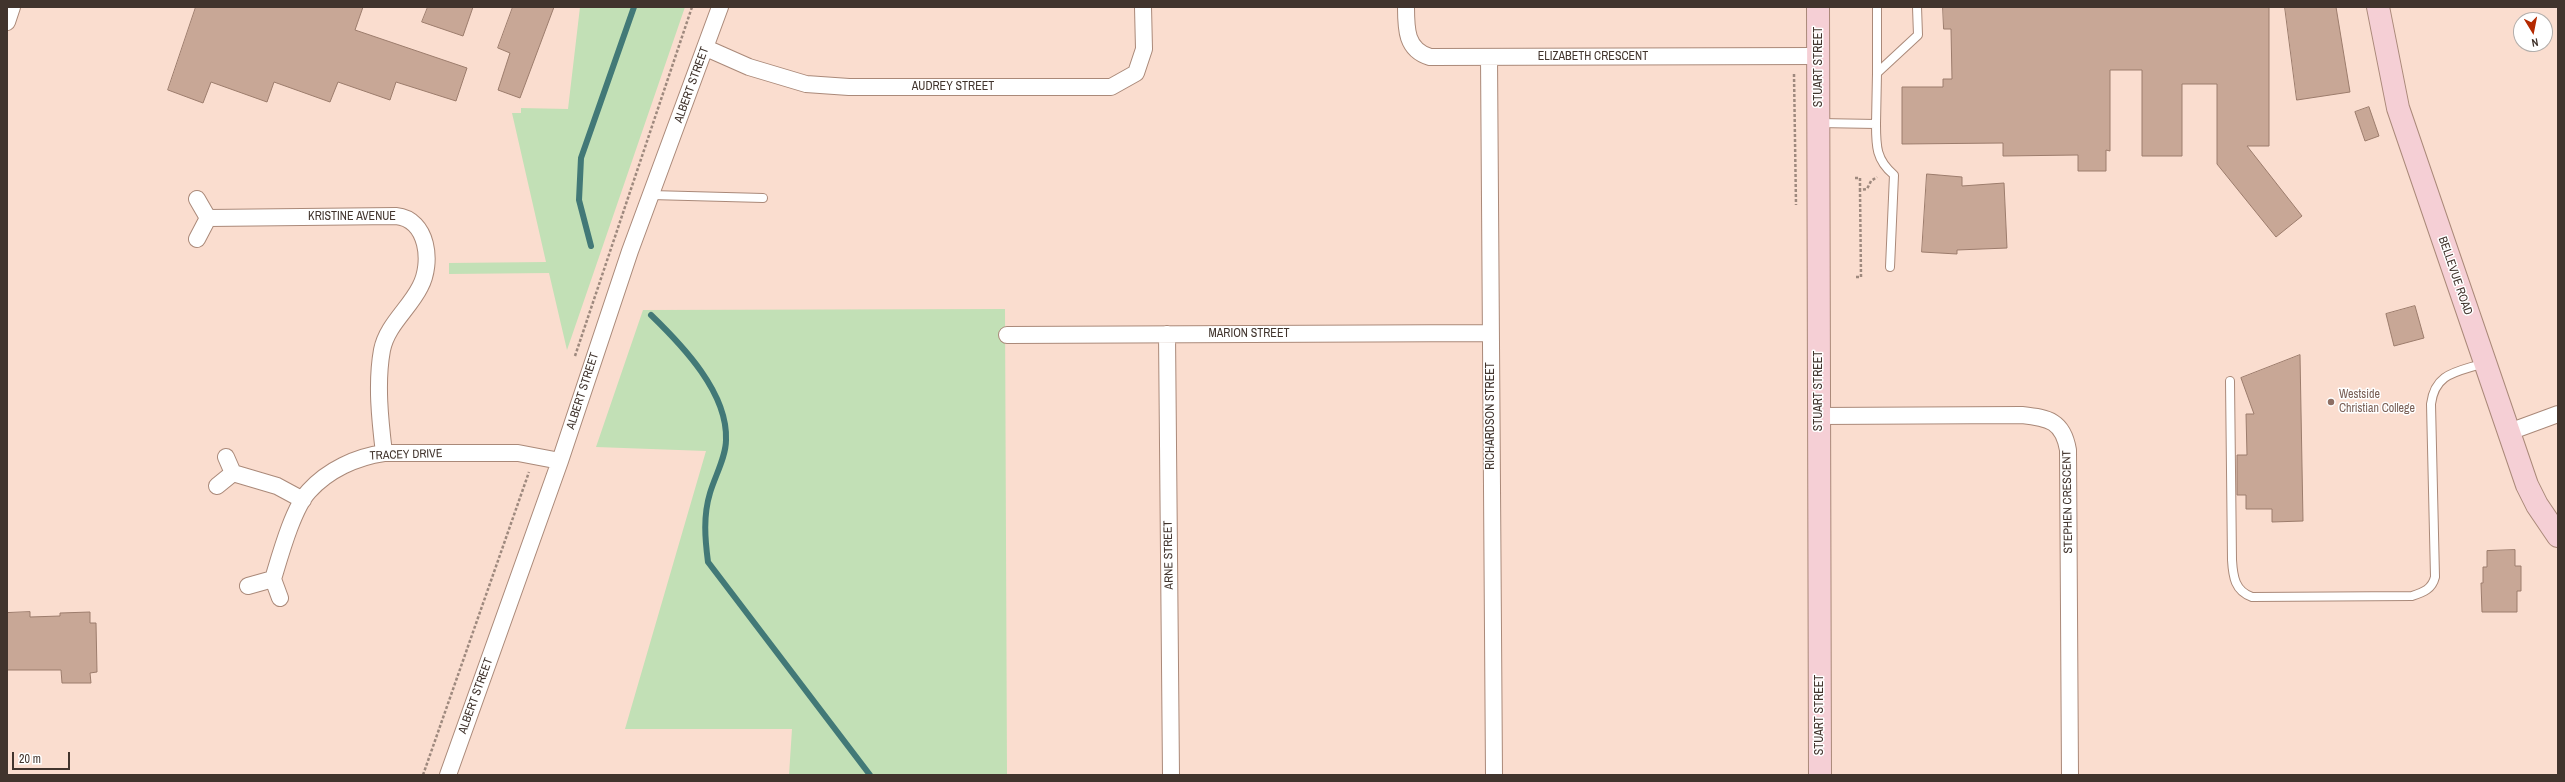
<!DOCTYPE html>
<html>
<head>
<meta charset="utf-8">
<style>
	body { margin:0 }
	#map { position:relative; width:2565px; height:782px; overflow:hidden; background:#faddcf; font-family:"Archivo Narrow",sans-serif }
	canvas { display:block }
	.frame { position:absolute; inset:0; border:8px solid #41342d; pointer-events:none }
	.north { position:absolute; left:2513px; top:12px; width:40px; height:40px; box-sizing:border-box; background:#fff; border:1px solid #b3aeab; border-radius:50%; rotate:170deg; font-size:11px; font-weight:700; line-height:16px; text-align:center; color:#41342d }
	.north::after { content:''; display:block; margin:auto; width:14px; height:18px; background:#b42900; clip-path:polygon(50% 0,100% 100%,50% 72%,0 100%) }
	.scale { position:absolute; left:12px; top:752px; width:58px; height:18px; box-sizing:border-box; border:2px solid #41342d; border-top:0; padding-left:5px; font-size:12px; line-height:14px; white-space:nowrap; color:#41342d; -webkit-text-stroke:3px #fff; paint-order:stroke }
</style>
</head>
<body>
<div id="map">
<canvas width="2565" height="782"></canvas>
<div class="frame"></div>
<div class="north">N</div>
<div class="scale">20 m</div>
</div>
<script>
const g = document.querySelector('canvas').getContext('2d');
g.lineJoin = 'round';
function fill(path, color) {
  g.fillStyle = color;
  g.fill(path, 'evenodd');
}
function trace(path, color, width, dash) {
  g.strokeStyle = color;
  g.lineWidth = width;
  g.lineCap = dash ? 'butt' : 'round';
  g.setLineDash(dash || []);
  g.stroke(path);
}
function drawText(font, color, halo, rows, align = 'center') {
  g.font = font + ' "Archivo Narrow",sans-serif';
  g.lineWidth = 3;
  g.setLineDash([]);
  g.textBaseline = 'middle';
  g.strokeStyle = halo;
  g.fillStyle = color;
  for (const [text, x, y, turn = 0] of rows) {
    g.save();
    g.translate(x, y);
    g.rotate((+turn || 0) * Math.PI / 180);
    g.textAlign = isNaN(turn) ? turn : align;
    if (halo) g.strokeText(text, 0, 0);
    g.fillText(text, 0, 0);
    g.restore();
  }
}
fill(new Path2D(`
	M580,7H685L567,350L549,273L449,274V263L546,262L512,113H521V108L568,109Z
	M1005,309L1007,775H789L792,729H625L706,451L596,447L643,310Z`), '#c2e0b6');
trace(new Path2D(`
	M591,246L579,200L581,158L634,7
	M651,315C683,346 728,393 726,440C726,457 715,476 710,493C703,516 705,539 708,562L870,775`), '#427977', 6);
const building = new Path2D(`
	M196,7H363L355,30L467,68L456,101L396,82L390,100L338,82L330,102L274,82L267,102L211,82L203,103L168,90Z
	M428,7H473L463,36L422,22Z
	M513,7H554L520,98L498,90L510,53L498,48Z
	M1943,7H2269V146H2247L2302,216L2276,237L2217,164V84H2182V156H2142V70H2110V151L2106,150V171H2078V155L2003,156V143L1902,144V87H1943V79H1952L1951,29H1944Z
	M2285,7H2336L2350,92L2297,100Z
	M2369,107L2379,136L2365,141L2355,112Z
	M1927,174L1962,177V186L2004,183L2007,248L1957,250V254L1922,252Z
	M2415,306L2424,338L2394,346L2386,314Z
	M2300,355L2303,521L2272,522V509H2246V495H2237V455H2247L2246,414H2254L2241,378Z
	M2515,550V566H2521V591H2517V612H2482L2481,583H2483V567H2487V551Z
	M30,612V617L60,616V613L90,612V623H96L97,672L90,673L91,683H62L61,670H7V613Z`);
fill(building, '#c8a796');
trace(building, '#9c7c6c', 1);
const lane = new Path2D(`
	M1877,7V73
	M1819,123L1876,124L1877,73L1918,35L1917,7
	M1876,124C1876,146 1876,160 1894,175L1890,267
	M651,195L763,198
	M2230,381L2232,560C2233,577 2235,591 2252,597L2412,596C2424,592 2432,589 2435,577L2431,404C2435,372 2458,372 2484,363`);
const street = new Path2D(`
	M1406,7C1406,29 1406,50 1430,57L1819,56
	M7,22L12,7
	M706,48L749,67L806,84L849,87H1111L1136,73L1144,49L1143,7
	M1489,57L1494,775
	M197,199L208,218L396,216C428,219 433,263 420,287C409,309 387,325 382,350C376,383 380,420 384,453
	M197,239L208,218
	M1167,334L1171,775
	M1007,335L1491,333
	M1818,416L2022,415C2049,418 2063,421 2068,450L2070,775
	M2509,432L2558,414
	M226,457L233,473L277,486L303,500
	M217,486L233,473
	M273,579C280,556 293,508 309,491C328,470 356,457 384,453H518L560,461
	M248,586L273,579L280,598
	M448,775L560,461L630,251L720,7`);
const secondary = new Path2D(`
	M1818,7L1820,775
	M2378,7L2398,108L2527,485L2537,505L2558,536`);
trace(lane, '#aa8979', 10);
trace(street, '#aa8979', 18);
trace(secondary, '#aa8979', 24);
trace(new Path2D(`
	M1794,74L1796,205
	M1855,178H1860V190L1867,189L1871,181L1877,177
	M1856,277H1861L1860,190
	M575,356L692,7
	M423,775L529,472`), '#9e897e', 2.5, [3, 2]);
trace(lane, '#fff', 8);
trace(street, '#fff', 16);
trace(secondary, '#f5cfd5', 22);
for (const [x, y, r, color] of [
	[2331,402,4,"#8d6e63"]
]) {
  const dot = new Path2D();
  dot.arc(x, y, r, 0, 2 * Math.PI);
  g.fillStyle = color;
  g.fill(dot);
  trace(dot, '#fff', 1.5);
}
drawText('12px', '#41342d', '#fff', [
	["ELIZABETH CRESCENT",1593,57],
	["STUART STREET",1819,67,-90],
	["ALBERT STREET",692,85,-70],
	["AUDREY STREET",953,87],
	["KRISTINE AVENUE",352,217],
	["BELLEVUE ROAD",2455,276,71],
	["MARION STREET",1249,334],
	["ALBERT STREET",583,391,-72],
	["STUART STREET",1819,391,-90],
	["RICHARDSON STREET",1491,416,-90],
	["TRACEY DRIVE",406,455,-2],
	["STEPHEN CRESCENT",2068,502,-91],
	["ARNE STREET",1169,555,-91],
	["ALBERT STREET",476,696,-70],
	["STUART STREET",1820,715,-90]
]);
drawText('12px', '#785e54', '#fff', [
	["Westside",2339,395],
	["Christian College",2339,409]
], 'left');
</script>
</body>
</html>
